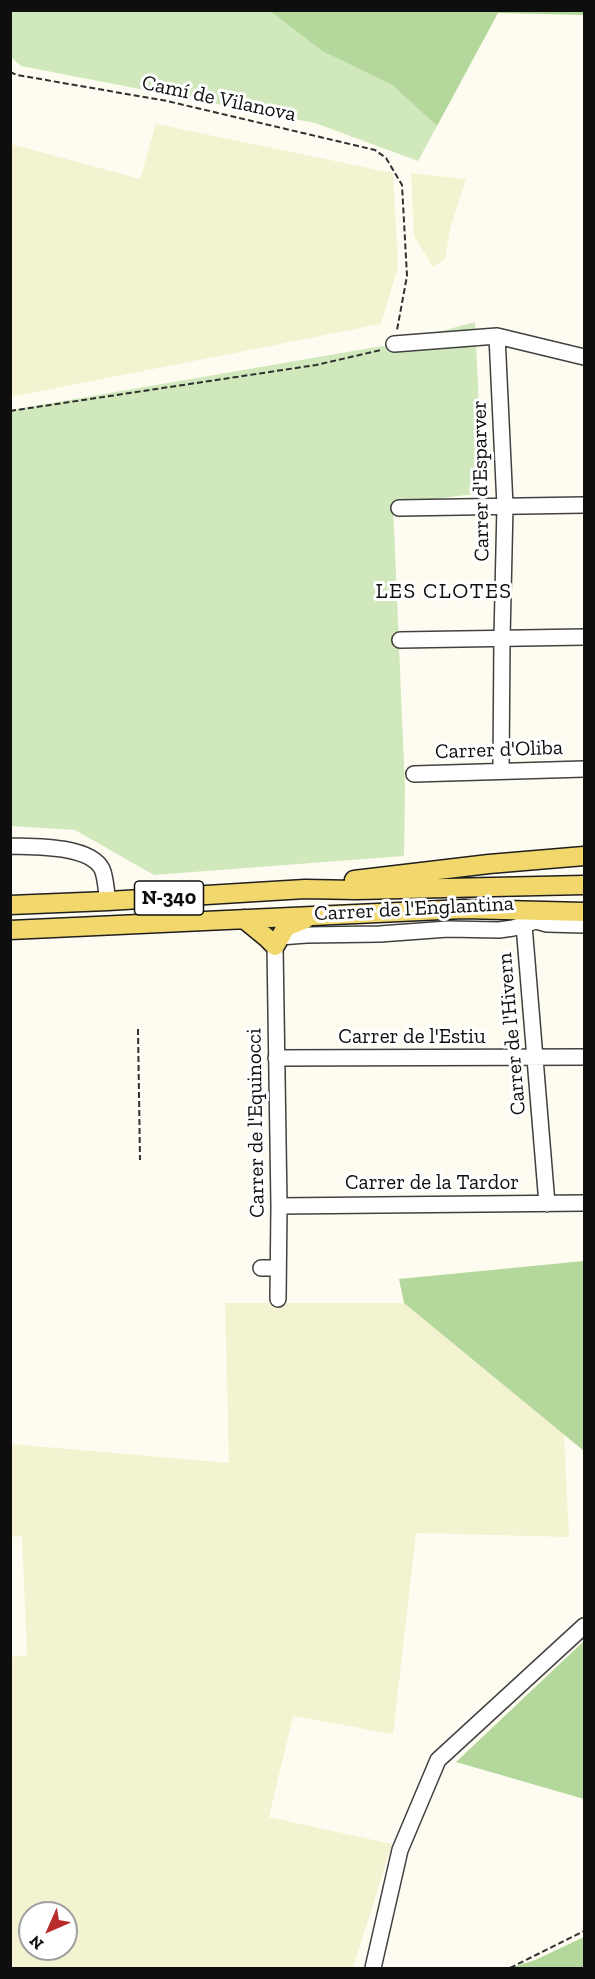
<!DOCTYPE html>
<html>
<head>
<meta charset="utf-8">
<style>
	body { margin:0 }
	#map { position:relative; width:595px; height:1979px; overflow:hidden; background:#fefcf0; font-family:"Zilla Slab",serif }
	canvas { display:block }
	.frame { position:absolute; inset:0; border:12px solid #0e0e0e; pointer-events:none }
	.north { position:absolute; left:18px; top:1901px; width:60px; height:60px; box-sizing:border-box; background:#fff; border:2px solid #9f9f9f; border-radius:50%; rotate:225deg; font-size:16px; font-weight:700; line-height:24px; text-align:center; color:#0e0e0e }
	.north::after { content:''; display:block; margin:auto; width:21px; height:27px; background:#b92c2c; clip-path:polygon(50% 0,100% 100%,50% 72%,0 100%) }
</style>
</head>
<body>
<div id="map">
<canvas width="595" height="1979"></canvas>
<div class="frame"></div>
<div class="north">N</div>
</div>
<script>
const g = document.querySelector('canvas').getContext('2d');
g.lineJoin = 'round';
function fill(path, color) {
  g.fillStyle = color;
  g.fill(path, 'evenodd');
}
function trace(path, color, width, dash) {
  g.strokeStyle = color;
  g.lineWidth = width;
  g.lineCap = dash ? 'butt' : 'round';
  g.setLineDash(dash || []);
  g.stroke(path);
}
function drawText(font, color, halo, rows, align = 'center') {
  g.font = font + ' "Zilla Slab",serif';
  g.lineWidth = 6;
  g.setLineDash([]);
  g.textBaseline = 'middle';
  g.strokeStyle = halo;
  g.fillStyle = color;
  for (const [text, x, y, turn = 0] of rows) {
    g.save();
    g.translate(x, y);
    g.rotate((+turn || 0) * Math.PI / 180);
    g.textAlign = isNaN(turn) ? turn : align;
    if (halo) g.strokeText(text, 0, 0);
    g.fillText(text, 0, 0);
    g.restore();
  }
}
fill(new Path2D(`
	M156,124L393,173L398,267L381,324L11,397V144L140,179Z
	M411,173L466,179L450,229L445,259L433,267L414,236Z
	M225,1303H404L564,1434L569,1537L416,1533L393,1734L293,1716L269,1817L392,1844L353,1968H11V1657L27,1655L22,1536L11,1537V1444L229,1463ZM30,1913H66V1949H30Z`), '#f3f2d1');
fill(new Path2D(`
	M10,11H270L322,51L392,85L437,126L418,161L315,123L21,66L11,57Z
	M475,322L483,493L393,504L405,788L404,856L154,875L75,830L11,826V410L394,344Z`), '#d0e8bb');
fill(new Path2D(`
	M584,10V15L498,13L437,126L392,85L322,51L270,11Z
	M584,1261V1451L404,1303L399,1279Z
	M584,1641V1799L456,1762Z
	M584,1937V1968H510L535,1960Z`), '#b4d89b');
const minor = new Path2D(`
	M497,336L505,506L502,638L501,770
	M394,344L497,336L584,357
	M399,508L584,505
	M400,640L584,637
	M414,774L584,769
	M10,846C35,847 89,845 102,869C106,878 106,892 108,901
	M524,925L547,1204
	M280,937L306,935L380,934L448,929L499,930L513,928L536,921L547,924L584,925
	M275,946L279,1206L278,1299
	M276,1058L584,1057
	M279,1206L584,1203
	M261,1268H278
	M373,1968L400,1850L438,1760L584,1626`);
const major = new Path2D(`
	M354,880L489,864L584,856
	M10,905L108,901L305,889L356,890L584,885
	M244,919L266,937L275,946L286,927L306,919
	M10,930L464,909L584,912`);
trace(minor, '#414141', 18);
trace(major, '#1f1f1f', 21);
trace(new Path2D(`
	M10,72L17,75L167,101L375,150L386,158L402,185L407,276L397,330
	M10,411L316,365L381,350
	M138,1029L140,1160
	M510,1968L584,1931`), '#303030', 2, [6, 3]);
trace(minor, '#fff', 15);
trace(major, '#f2d86c', 18);
for (const [x, y, w] of [
	[169,898,69]
]) {
  const box = new Path2D();
  box.roundRect(x - w / 2, y - 17, w, 34, 4.5);
  g.fillStyle = '#fff';
  g.fill(box);
  trace(box, '#0e0e0e', 1.5);
}
drawText('bold 20px', '#0e0e0e', null, [
	["N-340",169,898]
]);
drawText('21px', '#0e0e0e', '#fff', [
	["Camí de Vilanova",219,99,12],
	["Carrer d'Esparver",481,481,-91],
	["Carrer d'Oliba",499,750,-2],
	["Carrer de l'Englantina",414,909,-3],
	["Carrer de l'Hivern",512,1034,-95],
	["Carrer de l'Estiu",412,1037],
	["Carrer de l'Equinocci",256,1123,-91],
	["Carrer de la Tardor",432,1183]
]);
g.letterSpacing = '1.5px';
drawText('22px', '#0e0e0e', '#fff', [
	["LES CLOTES",444,592]
]);
g.letterSpacing = '0px';
</script>
</body>
</html>
